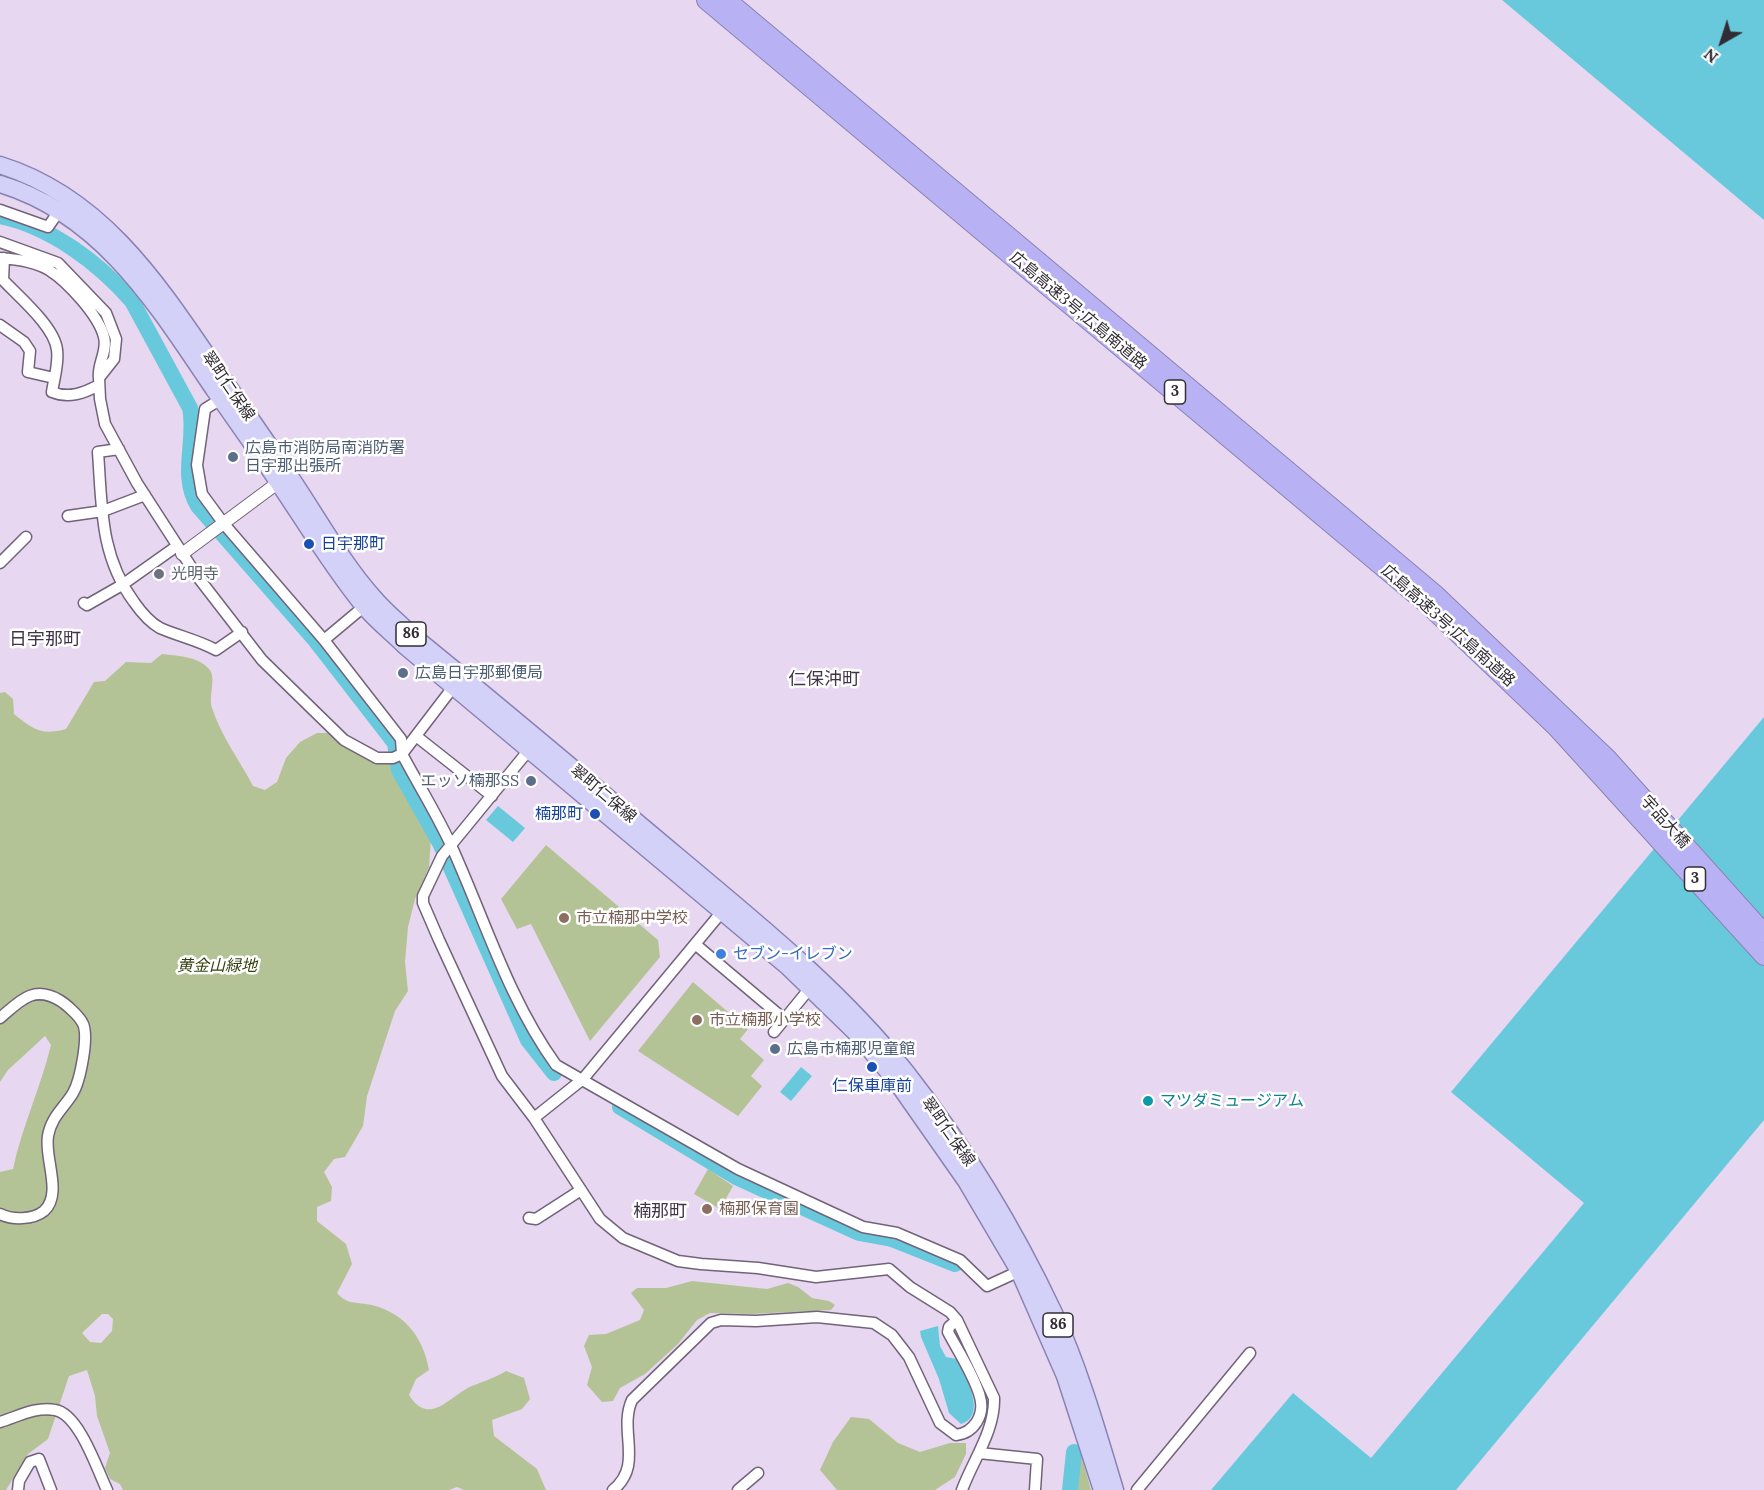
<!DOCTYPE html>
<html>
<head>
<meta charset="utf-8">
<style>
	body { margin:0 }
	#map { position:relative; width:1764px; height:1490px; overflow:hidden; background:#e7d7f0; font-family:Lora,serif }
	canvas { display:block }
	.north { position:absolute; left:1692px; top:12px; width:60px; height:60px; -webkit-text-stroke:4px #fff; paint-order:stroke; rotate:219deg; font-size:16px; font-weight:700; line-height:24px; text-align:center; color:#322c35 }
	.north::after { content:''; display:block; margin:auto; width:21px; height:27px; background:#322c35; clip-path:polygon(50% 0,100% 100%,50% 72%,0 100%) }
</style>
</head>
<body>
<div id="map">
<canvas width="1764" height="1490"></canvas>
<div class="north">N</div>
</div>
<script>
const g = document.querySelector('canvas').getContext('2d');
g.lineJoin = 'round';
function fill(path, color) {
  g.fillStyle = color;
  g.fill(path, 'evenodd');
}
function trace(path, color, width, dash) {
  g.strokeStyle = color;
  g.lineWidth = width;
  g.lineCap = dash ? 'butt' : 'round';
  g.setLineDash(dash || []);
  g.stroke(path);
}
function drawText(font, color, halo, rows, align = 'center') {
  g.font = font + ' Lora,"Noto Sans JP",serif';
  g.lineWidth = 5;
  g.setLineDash([]);
  g.textBaseline = 'middle';
  g.strokeStyle = halo;
  g.fillStyle = color;
  for (const [text, x, y, turn = 0] of rows) {
    g.save();
    g.translate(x, y);
    g.rotate((+turn || 0) * Math.PI / 180);
    g.textAlign = isNaN(turn) ? turn : align;
    if (halo) g.strokeText(text, 0, 0);
    g.fillText(text, 0, 0);
    g.restore();
  }
}
fill(new Path2D(`
	M162,654C177,656 198,656 209,669C217,678 208,695 212,708C221,736 240,761 253,786L265,790L277,782L286,758L300,742L317,733H329L378,760L395,763L419,808L431,838L429,867L415,899L408,927L405,962L408,991L395,1011L367,1096L363,1126L345,1157L334,1159L324,1172L332,1187L331,1201L317,1207V1221L346,1244L352,1264L337,1293C347,1304 353,1302 366,1304C402,1310 423,1335 429,1370L416,1379L409,1395C430,1428 450,1395 472,1386C484,1381 495,1378 506,1371L524,1378L530,1399L522,1409L492,1420L494,1436L537,1469L546,1490H464L457,1487L449,1490H123L120,1484L110,1479L105,1468L110,1453L97,1416L95,1396L87,1370L69,1376L48,1439L28,1454L6,1490H0V1172L13,1169C22,1126 41,1087 51,1045L45,1036L8,1070L0,1082V693L5,692L13,699L14,714C33,729 41,736 66,729L94,682L105,681L126,662L151,663ZM102,1314H108L113,1319L112,1331L101,1343L90,1342L82,1333Z
	M546,845L658,940L660,957L590,1041L531,924L517,929L501,899Z
	M693,982L748,1029L740,1039L764,1060L751,1076L762,1086L738,1116L638,1051Z
	M708,1169L733,1186L720,1209L694,1194Z
	M692,1281L767,1289L788,1283L798,1287L812,1298L829,1301L835,1305L831,1310L751,1314L710,1313L697,1320L678,1344L645,1374L620,1388L613,1401L602,1402L587,1385L592,1367L584,1346L589,1335L606,1334L640,1320L644,1310L631,1293L637,1288H666Z
	M851,1417L869,1419L898,1443L920,1452L950,1443H966V1454L955,1477L935,1490H837L820,1470L833,1442Z
	M1080,1451L1091,1490H1074Z`), '#b4c395');
fill(new Path2D(`
	M1502,0H1764V220Z
	M1764,717V1120L1456,1490H1211L1293,1393L1371,1458L1584,1203L1451,1092Z
	M498,806L525,828L513,842L486,820Z
	M801,1067L812,1076L791,1101L780,1092Z
	M938,1326L940,1346L946,1357L957,1359C964,1374 989,1416 961,1424L949,1413L939,1379L921,1337L920,1331Z`), '#68c9dd');
trace(new Path2D(`
	M0,216C50,226 99,263 132,301L190,408C197,442 179,474 198,506L316,641L395,743L399,770L440,843L528,1040L554,1073
	M620,1107L736,1177L859,1233L892,1239L955,1264
	M1070,1490L1074,1452`), '#68c9dd', 16);
const minor = new Path2D(`
	M0,210L48,227L59,211
	M0,242L58,263L106,313L116,339L114,359L99,378L100,399L105,424L137,483L197,576L262,660L344,740L377,758H393L402,754L457,682
	M0,258C15,259 36,262 49,270C68,282 99,316 104,337C108,351 97,364 99,378
	M4,258L3,280C19,297 55,327 57,350C59,363 54,379 52,392C69,399 84,393 99,385
	M0,325L24,342L30,351L28,372L54,378
	M221,399L205,409L197,465L202,494L224,524L324,640L401,739L402,754C418,784 436,813 450,843C484,917 508,999 556,1065L738,1169L863,1227L897,1233L960,1260L987,1286L1024,1269
	M119,449L98,452C102,507 100,556 134,602C141,612 149,622 160,628C178,636 198,640 216,650L242,632
	M68,516L103,511L145,495
	M0,563L26,537
	M84,603L87,605L122,585L177,546
	M324,640L367,604
	M416,736L492,796
	M533,745L442,856L423,896V903L439,940L502,1076L534,1118L600,1219L623,1238L678,1261L701,1264L758,1268L816,1277L889,1269L910,1287L950,1312L957,1320L994,1398C995,1431 973,1460 962,1490
	M695,944L784,1019
	M0,1018C20,1001 33,985 59,1000C66,1004 78,1015 82,1022C90,1034 80,1081 73,1093C64,1108 51,1117 48,1136C44,1158 63,1194 44,1211C33,1220 12,1220 0,1214
	M774,1032L810,988
	M534,1118L583,1079L725,908
	M529,1218L536,1219L581,1190
	M0,1422C17,1417 36,1406 55,1410C79,1414 97,1469 107,1490
	M979,1453L1037,1459L1035,1490
	M18,1490L19,1481L30,1462L39,1459L51,1490
	M613,1490C644,1465 618,1431 632,1400L711,1323L721,1320L756,1321L817,1317L874,1323L892,1335L909,1357L940,1423L956,1435C974,1433 985,1415 980,1397C975,1377 958,1351 948,1332L949,1327L957,1320
	M738,1490L758,1473
	M1137,1490L1250,1353`);
const tertiary = new Path2D(`
	M182,554L283,479`);
const primary = new Path2D(`
	M0,165C103,197 159,285 217,370C241,405 265,439 289,475C317,516 341,561 374,598C386,612 401,624 413,636C502,708 588,781 675,854C756,922 840,989 906,1072C964,1146 1014,1228 1054,1313C1080,1370 1097,1430 1115,1490
	M0,184C103,215 158,307 215,391C237,422 259,453 280,485C307,525 332,567 363,605C375,620 391,632 405,646L787,966L855,1032L896,1081L966,1181L1019,1271L1065,1376L1102,1490`);
const motorway = new Path2D(`
	M706,0L1428,605L1556,727L1764,956
	M727,0L1436,595L1607,758L1764,933`);
trace(minor, '#716379', 13);
trace(tertiary, '#716379', 14);
trace(primary, '#8983b2', 19);
trace(motorway, '#8983b2', 20);
trace(minor, '#fff', 10);
trace(tertiary, '#fff', 12);
trace(primary, '#d4d1f9', 16);
trace(motorway, '#b8b2f5', 18);
for (const [x, y, r, color] of [
	[233,457,6,"#5c6f8a"],
	[309,544,6,"#1a4fb4"],
	[159,574,6,"#6b7280"],
	[403,673,6,"#5c6f8a"],
	[531,781,6,"#5c6f8a"],
	[595,814,6,"#1a4fb4"],
	[564,918,6,"#8d6e63"],
	[721,954,6,"#3f7fe0"],
	[697,1020,6,"#8d6e63"],
	[775,1049,6,"#5c6f8a"],
	[872,1067,6,"#1a4fb4"],
	[1148,1101,6,"#0f9aa8"],
	[707,1209,6,"#8d6e63"]
]) {
  const dot = new Path2D();
  dot.arc(x, y, r, 0, 2 * Math.PI);
  g.fillStyle = color;
  g.fill(dot);
  trace(dot, '#fff', 2);
}
for (const [x, y, w] of [
	[1175,392,21],
	[411,634,30],
	[1695,879,21],
	[1058,1325,30]
]) {
  const box = new Path2D();
  box.roundRect(x - w / 2, y - 12, w, 24, 4.5);
  g.fillStyle = '#fff';
  g.fill(box);
  trace(box, '#322c35', 1.5);
}
drawText('bold 15px', '#322c35', null, [
	["3",1175,392],
	["86",411,634],
	["3",1695,879],
	["86",1058,1325]
]);
drawText('16px', '#322c35', '#fff', [
	["広島高速3号;広島南道路",1078,311,40],
	["翠町仁保線",228,386,56],
	["広島高速3号;広島南道路",1448,626,42],
	["翠町仁保線",603,794,40],
	["宇品大橋",1665,822,48],
	["翠町仁保線",948,1132,55]
]);
drawText('16px', '#4e5e75', '#fff', [
	["広島市消防局南消防署",245,448],
	["日宇那出張所",245,466],
	["広島日宇那郵便局",415,673],
	["エッソ楠那SS",519,781,"right"],
	["広島市楠那児童館",787,1049]
], 'left');
drawText('16px', '#164399', '#fff', [
	["日宇那町",321,544],
	["楠那町",583,814,"right"],
	["仁保車庫前",872,1086,"center"]
], 'left');
drawText('16px', '#5b616d', '#fff', [
	["光明寺",171,574]
], 'left');
drawText('16px', '#785e54', '#fff', [
	["市立楠那中学校",576,918],
	["市立楠那小学校",709,1020],
	["楠那保育園",719,1209]
], 'left');
drawText('16px', '#366cbe', '#fff', [
	["セブン-イレブン",733,954]
], 'left');
drawText('italic 16px', '#34410d', '#fff', [
	["黄金山緑地",217,966]
]);
drawText('16px', '#0d838f', '#fff', [
	["マツダミュージアム",1160,1101]
], 'left');
drawText('18px', '#413448', '#fff', [
	["日宇那町",45,640],
	["仁保沖町",824,680],
	["楠那町",660,1212]
]);
</script>
</body>
</html>
